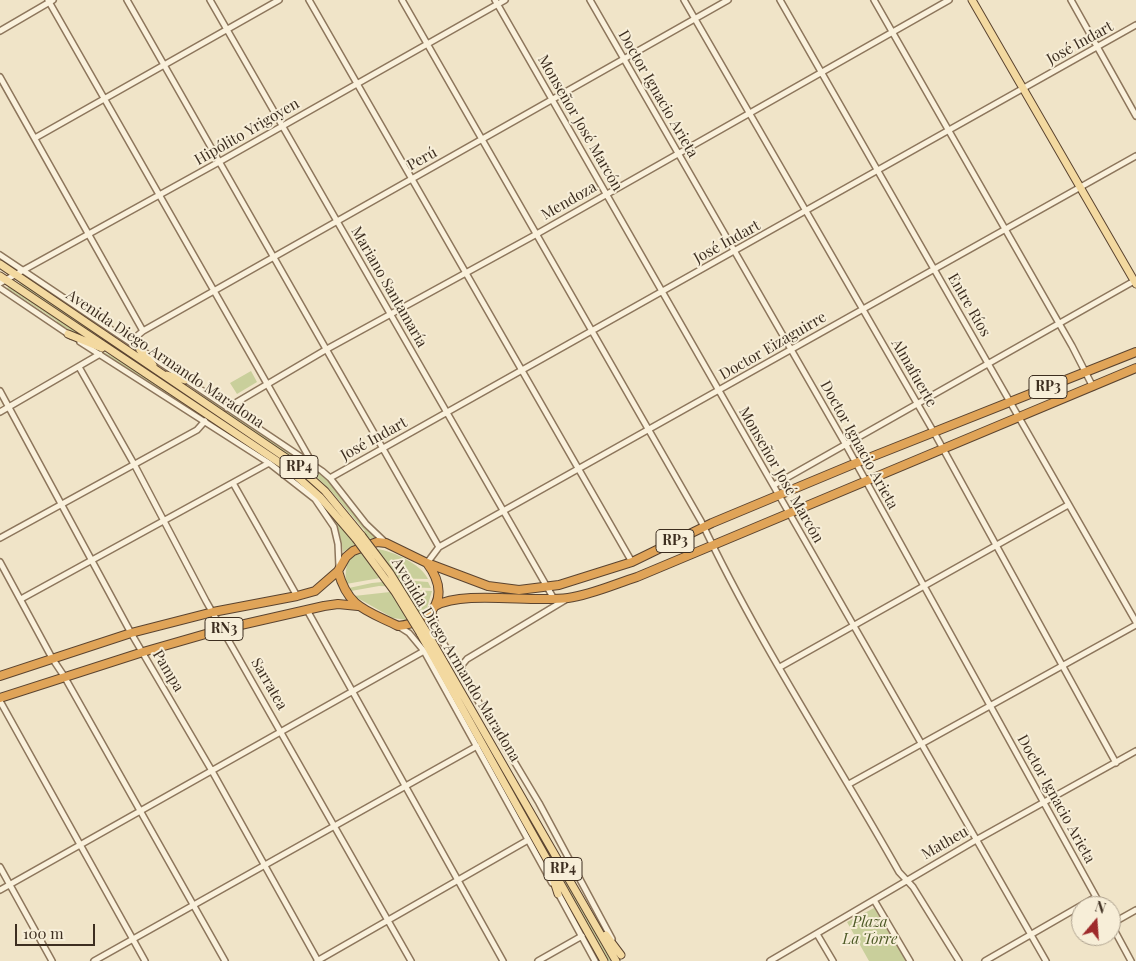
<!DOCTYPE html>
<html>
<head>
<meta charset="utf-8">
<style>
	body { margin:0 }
	#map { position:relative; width:1136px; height:961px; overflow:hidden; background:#f0e4c8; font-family:"Playfair Display",serif }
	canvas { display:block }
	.north { position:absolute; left:1071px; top:896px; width:50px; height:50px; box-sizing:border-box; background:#f7eed8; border:1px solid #ada18e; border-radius:50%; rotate:18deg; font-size:14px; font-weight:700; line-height:20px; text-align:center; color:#3d2e20 }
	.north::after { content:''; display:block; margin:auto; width:18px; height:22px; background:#9e2a2b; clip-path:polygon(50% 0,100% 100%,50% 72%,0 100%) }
	.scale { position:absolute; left:15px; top:924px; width:80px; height:22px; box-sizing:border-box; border:2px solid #3d2e20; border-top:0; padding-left:6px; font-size:15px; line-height:18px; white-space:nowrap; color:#3d2e20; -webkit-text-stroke:4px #f7eed8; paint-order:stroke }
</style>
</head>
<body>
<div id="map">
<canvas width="1136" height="961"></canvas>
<div class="north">N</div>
<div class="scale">100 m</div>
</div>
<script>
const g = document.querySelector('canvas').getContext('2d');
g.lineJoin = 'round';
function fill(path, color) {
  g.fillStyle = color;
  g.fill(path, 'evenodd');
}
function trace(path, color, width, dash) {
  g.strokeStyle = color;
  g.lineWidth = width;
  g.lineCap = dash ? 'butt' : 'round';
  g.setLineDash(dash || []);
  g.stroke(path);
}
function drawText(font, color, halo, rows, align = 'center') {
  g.font = font + ' "Playfair Display",serif';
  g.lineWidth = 4;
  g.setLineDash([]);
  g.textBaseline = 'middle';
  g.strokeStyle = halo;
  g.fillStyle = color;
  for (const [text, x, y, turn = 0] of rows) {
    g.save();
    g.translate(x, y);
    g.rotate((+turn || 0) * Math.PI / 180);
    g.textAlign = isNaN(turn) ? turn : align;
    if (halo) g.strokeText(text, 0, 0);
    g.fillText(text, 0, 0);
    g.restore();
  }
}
fill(new Path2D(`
	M21,283L206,408L19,284Z
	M9,287L92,342L57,323V321L7,288Z
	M96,348L129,365L281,465L309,488L352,537L365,531L330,490L313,474L177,378L198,390L314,469L328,481L375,538L362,540L343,552C340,513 309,489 281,467Z
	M251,371L257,382L237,394L230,383Z
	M377,549C393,551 421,564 428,579L380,578L346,584C344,558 352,552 377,549Z
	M403,580L428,582L431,588L379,586L351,591L349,588L372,583Z
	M408,590L432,591L427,608L421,614L407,620L393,618L354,596Z
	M508,780L511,786L611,961H609Z
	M874,908L876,911L906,961H869L847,922Z`), '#c9cf9b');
const minor = new Path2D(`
	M48,0L314,466
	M127,0L439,547
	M210,0L554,599
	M309,0L632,562
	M402,0L701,521C758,642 833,755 899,872L913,887L959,961
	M495,0L1046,961
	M590,0L846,445L1101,906
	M684,0L936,436L1116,763
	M780,0L1136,622
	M874,0L1072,346L1093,387
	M1071,0L1136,116
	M0,31L53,0
	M0,77L143,331
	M35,138L279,0
	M0,255L322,471L330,478L366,524L386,543
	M0,283L219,162L505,0
	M0,288L71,336
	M80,342L269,463L315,499L334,527L338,544L339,567
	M130,342L143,331L728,0
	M79,367L134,464L206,601L411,961
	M0,391L131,633L212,771L318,961
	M227,408L327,349L535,235L949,0
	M0,412L100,354
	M330,478L1136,25
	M233,483L297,596
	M774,485L1136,280
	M0,538L197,430L205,421
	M0,562L52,658L64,676L225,961
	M427,563L439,547L1136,156
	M21,599L269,463
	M307,610L503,961
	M432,610L438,634L539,803L612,939
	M398,626L409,633L424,651L552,883
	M780,667L1068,505
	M462,671V665L467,659L565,600
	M0,701L145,961
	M849,784L1136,625
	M0,867L52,961
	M0,890L424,651
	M558,893L595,961
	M874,900L910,961
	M1111,924L1131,961
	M1111,924L1136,910
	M817,934L833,961
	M94,961L477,746
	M317,961L528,840
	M538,961L582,936
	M770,961L976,840L1136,751
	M985,961L1096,897`);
const major = new Path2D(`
	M972,0L1136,284
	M0,264L295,464L325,491L362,536
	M0,276L286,467L320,497L356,539
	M68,334L102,348
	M140,350L153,365
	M167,375L185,380
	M426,631L616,961
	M420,633L604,961
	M550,869L558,894
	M606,935L621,955`);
const highway = new Path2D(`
	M427,563C451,595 435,622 398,626C366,610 348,608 338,571L346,557L353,551L377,542L386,543L427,563L488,586L519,590L559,585L632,562L712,523L856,463L1136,352
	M435,606C464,590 531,603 568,598C591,595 615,584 637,577L1136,368
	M0,676L131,633L213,612L297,596L315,591L338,571
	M0,698L143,652L223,629L324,606L338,604L358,606`);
trace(minor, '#8d765c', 8);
trace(major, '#5b4430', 9);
trace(highway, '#5b4430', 10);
trace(minor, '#faf1dc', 5);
trace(major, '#f3d9a0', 7);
trace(highway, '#e0a458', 8);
const majorBridge = new Path2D(`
	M362,536L390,573L426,631
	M356,539L395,592L420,633`);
trace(majorBridge, '#5b4430', 9, []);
trace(majorBridge, '#f3d9a0', 7);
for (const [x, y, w] of [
	[1048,387,38],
	[299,467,38],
	[675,541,38],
	[224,629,38],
	[563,869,38]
]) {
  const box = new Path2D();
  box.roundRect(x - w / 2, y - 11.5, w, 23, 4);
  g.fillStyle = '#f7eed8';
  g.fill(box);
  trace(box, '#3d2e20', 1);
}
drawText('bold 14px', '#3d2e20', null, [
	["RP3",1048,387],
	["RP4",299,467],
	["RP3",675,541],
	["RN3",224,629],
	["RP4",563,869]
]);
drawText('15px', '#3d2e20', '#f7eed8', [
	["José Indart",1080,43,-29],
	["Doctor Ignacio Arieta",658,94,60],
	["Monseñor José Marcón",580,123,60],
	["Hipólito Yrigoyen",247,132,-30],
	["Perú",422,159,-29],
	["Mendoza",569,201,-30],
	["José Indart",727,242,-29],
	["Mariano Santamaría",389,287,60],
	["Entre Ríos",969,305,60],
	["Doctor Eizaguirre",773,346,-30],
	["Avenida Diego Armando Maradona",165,359,34],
	["Almafuerte",914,373,60],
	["José Indart",374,439,-29],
	["Doctor Ignacio Arieta",859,445,61],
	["Monseñor José Marcón",781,475,60],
	["Avenida Diego Armando Maradona",456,660,59],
	["Pampa",168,671,59],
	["Sarratea",269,684,60],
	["Doctor Ignacio Arieta",1056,799,61],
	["Matheu",945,843,-30]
]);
drawText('italic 15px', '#4d5a26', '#f7eed8', [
	["Plaza",870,922],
	["La Torre",870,939]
]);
</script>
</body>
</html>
